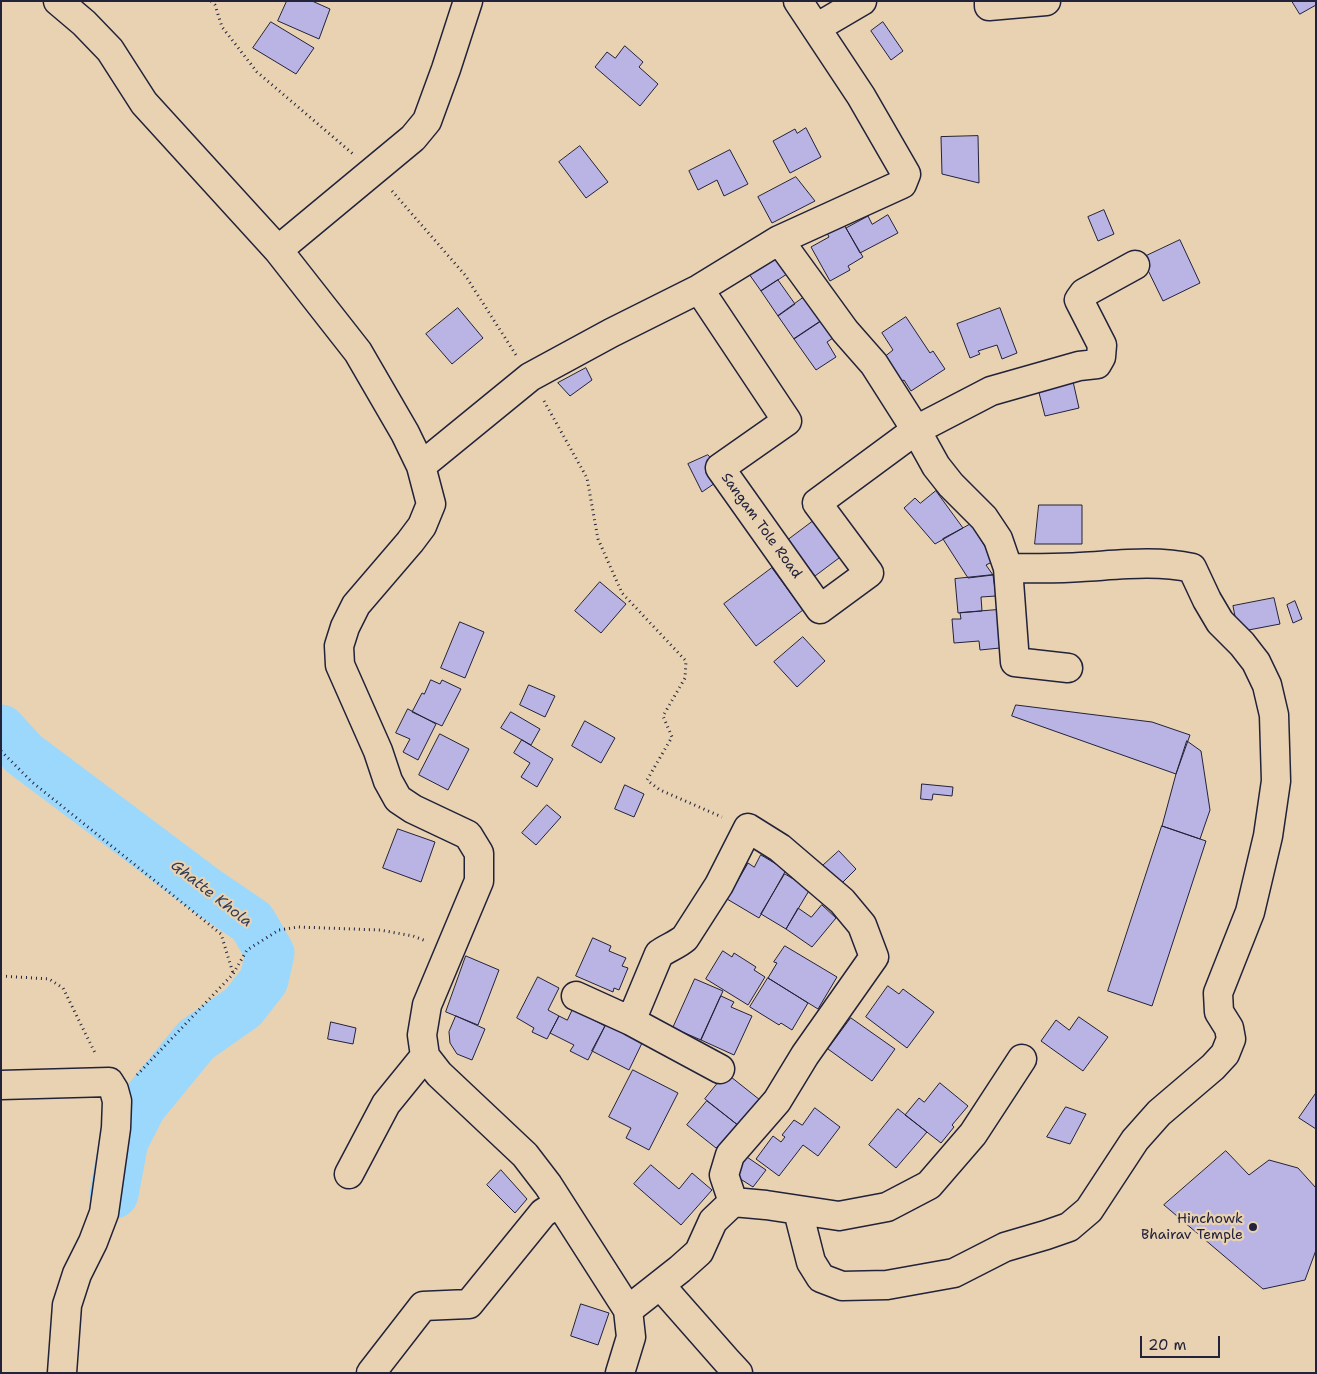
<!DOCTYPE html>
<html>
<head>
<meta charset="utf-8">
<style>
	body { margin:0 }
	#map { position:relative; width:1317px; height:1374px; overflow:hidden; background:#e8d2b1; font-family:"Shantell Sans",sans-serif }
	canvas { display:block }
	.frame { position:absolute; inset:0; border:2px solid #22223b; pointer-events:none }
	.scale { position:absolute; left:1140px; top:1336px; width:80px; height:22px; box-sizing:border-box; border:2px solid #22223b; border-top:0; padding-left:6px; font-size:15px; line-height:18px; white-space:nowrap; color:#22223b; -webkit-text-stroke:4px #e8d2b1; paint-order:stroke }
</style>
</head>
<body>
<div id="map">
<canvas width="1317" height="1374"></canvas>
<div class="frame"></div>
<div class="scale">20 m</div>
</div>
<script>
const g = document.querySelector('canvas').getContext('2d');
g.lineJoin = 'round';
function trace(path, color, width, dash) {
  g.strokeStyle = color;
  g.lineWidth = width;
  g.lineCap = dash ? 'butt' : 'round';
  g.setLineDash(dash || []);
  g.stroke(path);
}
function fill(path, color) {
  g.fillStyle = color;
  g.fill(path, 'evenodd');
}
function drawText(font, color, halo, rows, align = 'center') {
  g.font = font + ' "Shantell Sans",sans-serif';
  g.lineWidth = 4.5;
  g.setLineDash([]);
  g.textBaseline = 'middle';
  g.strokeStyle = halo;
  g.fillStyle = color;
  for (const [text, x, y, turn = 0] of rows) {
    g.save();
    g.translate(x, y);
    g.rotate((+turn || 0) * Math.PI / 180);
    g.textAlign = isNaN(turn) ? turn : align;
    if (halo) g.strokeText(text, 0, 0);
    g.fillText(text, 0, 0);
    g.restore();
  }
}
trace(new Path2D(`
	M1,729L24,754L208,892L252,922L270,953L264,980L243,1007L196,1040L142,1106L124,1141L114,1194`), '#9bd8fc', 49);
const building = new Path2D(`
	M287,1H312L330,9L319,39L278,21Z
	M1292,1H1316V5L1300,14Z
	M271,22L314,48L296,74L253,48Z
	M883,22L903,51L891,60L871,31Z
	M625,46L643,62L639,67L658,84L640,106L595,67L607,52L615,58Z
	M806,128L821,157L790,173L773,141L795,129L797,133Z
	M978,136L979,183L942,174L941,137Z
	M580,146L608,182L586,198L559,162Z
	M730,150L748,184L724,196L717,180L698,190L689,171Z
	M796,177L815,201L772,223L758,197Z
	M1104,210L1114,234L1098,241L1088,217Z
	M888,215L898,233L860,253L846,228L868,216L872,224Z
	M843,223L863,257L848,266L850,270L830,281L811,247L829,237L826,231Z
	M1180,240L1200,283L1163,301L1142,258Z
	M777,252L790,272L761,291L749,274Z
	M778,280L795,304L778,316L761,291Z
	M807,295L824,319L794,339L778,316Z
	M458,308L483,338L452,364L426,334Z
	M1000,308L1017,353L1002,359L997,345L978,351L980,354L970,358L957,324Z
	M906,317L930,353L933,351L945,369L911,391L904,380L899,383L883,358L893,350L882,333Z
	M824,319L836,336L827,342L836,357L816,370L794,339Z
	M586,368L592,380L570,396L558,383Z
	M1072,377L1079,408L1045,416L1037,385Z
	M708,455L720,468L721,479L702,492L688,464Z
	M936,491L963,528L935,544L904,508L915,498L920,503Z
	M1039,505H1082V544H1035Z
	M816,519L843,555L815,576L788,540Z
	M971,524L994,561L986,565L993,575L968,578L943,539Z
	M772,568L803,610L756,646L724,604Z
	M993,575L996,596L981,597L982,611L958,613L955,579Z
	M600,582L626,604L601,633L575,611Z
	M1274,598L1280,624L1238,632L1233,606Z
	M1295,601L1302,619L1293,623L1287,605Z
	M997,610L1000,648L980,650L979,641L954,643L952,619H961L960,613Z
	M460,622L484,632L465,678L441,668Z
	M803,637L825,661L797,687L774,662Z
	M431,680L440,684L442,680L461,689L442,726L412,712L422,693L424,694Z
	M529,685L555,696L545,717L520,705Z
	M1016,705L1152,722L1190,735L1176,774L1012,716Z
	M408,709L436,724L418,760L403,752L410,739L396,733Z
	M511,712L540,729L531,745L501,728Z
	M585,721L615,738L601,763L572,746Z
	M440,734L469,749L448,790L419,775Z
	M522,740L553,759L537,787L521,777L530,763L514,753Z
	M1187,741L1201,751L1210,810L1200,839L1162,826L1176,774Z
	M922,784L953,787L952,796L933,794L932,800L921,799Z
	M625,785L644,794L634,817L615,809Z
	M547,805L561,817L536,845L522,833Z
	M1162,826L1206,841L1152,1006L1108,991Z
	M398,829L435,842L421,882L383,868Z
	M839,851L856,869L835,890L817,871Z
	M761,855L786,870L759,918L727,899L748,863L754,867Z
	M785,874L810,889L786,929L761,914Z
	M822,905L836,918L812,947L786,929L798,908L811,917Z
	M593,938L611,946L609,951L626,958L622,966L628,968L619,990L614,988L613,992L576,976Z
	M785,946L837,977L818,1009L768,978L777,963L774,962Z
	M723,951L732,957L734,953L756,967L754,970L765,977L748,1005L706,979Z
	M466,956L499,970L478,1025L446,1012Z
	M538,977L559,988L548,1010L559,1016L547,1039L532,1032L534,1028L517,1018Z
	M768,978L808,1003L792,1030L781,1023L779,1025L750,1007Z
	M695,979L723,991L701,1040L673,1028Z
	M888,986L899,994L903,989L934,1012L907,1048L866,1017Z
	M721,996L734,1002L731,1007L752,1016L734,1055L701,1040Z
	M573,1009L605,1026L588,1060L570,1051L574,1045L550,1033L559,1016L567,1020Z
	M456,1016L485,1029L472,1060L457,1054L450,1043L449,1032Z
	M1079,1017L1108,1037L1083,1071L1041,1041L1056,1020L1069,1030Z
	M851,1018L895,1049L872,1081L828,1049Z
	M331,1022L356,1028L353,1044L328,1039Z
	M607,1023L643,1041L629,1070L592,1051Z
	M633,1070L678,1093L649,1150L626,1138L631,1128L609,1117Z
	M726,1073L760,1100L739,1126L705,1099Z
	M940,1083L968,1106L952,1125L954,1127L941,1143L905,1115L919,1098L924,1102Z
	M1316,1093V1129L1299,1118Z
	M707,1101L739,1126L716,1148L687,1125Z
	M1066,1107L1086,1114L1070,1144L1047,1137Z
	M815,1108L840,1127L818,1156L803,1145L779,1176L756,1159L773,1136L781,1142L785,1137L782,1135L794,1120L802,1125Z
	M898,1109L927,1132L896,1168L869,1145Z
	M1226,1151L1249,1175L1269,1160L1298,1168L1316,1188V1250L1305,1280L1263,1289L1164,1205Z
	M744,1155L766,1170L753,1187L731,1173Z
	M651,1165L679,1189L692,1173L712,1190L681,1225L634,1184Z
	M501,1170L527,1199L515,1213L487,1185Z
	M581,1304L609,1313L598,1345L571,1336Z`);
fill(building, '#bab4e5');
trace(building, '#22223b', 1);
const minor = new Path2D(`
	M58,1L84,23L110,50L144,103L278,250L358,352L405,433L421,466L431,504L422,526L410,542L356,605L345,627L339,646L340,665L378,751L388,781L398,799L413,809L468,835L479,853V881L427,1005L422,1035L425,1056L439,1074L525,1155L548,1185L628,1310L631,1337L620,1373
	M989,1V6L1046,1
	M816,28L862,1
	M779,240L902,184L906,174L861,96L798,1
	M278,250L413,138L427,121L446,69L468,1
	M699,289L787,421L720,468L820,609L869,573L817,503L916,430L991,391L1079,366L1097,364L1101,357L1102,345L1079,300L1084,293L1135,265
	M421,466L530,377L611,333L699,289L779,240L845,331L874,364L916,430L936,466L951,485L984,518L998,539L1008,568L1015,662L1068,668
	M576,996L631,1021L720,1069
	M631,1021L659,954C667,948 677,945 685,938L719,885L748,828L780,848L842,901L862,925L874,957L805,1055L777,1101L730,1155L724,1175L733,1202
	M1,1085L109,1082L114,1090L117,1101L116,1128L104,1213L93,1242L77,1274L67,1305L62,1373
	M349,1174L386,1104L425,1056
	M798,1211L811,1262L821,1278L842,1286L887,1285L954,1273L1005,1247L1046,1235L1069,1227L1089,1210L1135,1140L1159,1113L1213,1067L1225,1054L1231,1039L1229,1028L1219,1012L1218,993L1250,912L1268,836L1276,781L1274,715L1267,685L1256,662L1242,644L1220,622L1207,600L1192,568C1156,560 1118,565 1081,567C1057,569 1033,568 1008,568
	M660,1285L726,1360L738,1373
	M628,1310L680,1269L699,1252L713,1221L733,1202L766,1205L839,1216L887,1207L929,1185L973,1134L1022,1059
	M371,1373L423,1306L469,1304L543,1213L559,1203`);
trace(minor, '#22223b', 31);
trace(new Path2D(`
	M211,1L215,5L222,27L257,72L353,154
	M392,191L465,275L516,355
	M544,401L587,478L598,539L622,593L686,661L685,678L663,716L672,737L647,780L660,790L722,817
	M1,751L32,782L221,934L233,973
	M1,976L49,979L63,988L96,1055
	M137,1075L233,974L247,950L279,930L298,927L380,930L413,936L426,941`), '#22223b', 3, [1, 4]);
trace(minor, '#e8d2b1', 28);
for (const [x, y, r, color] of [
	[1253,1227,5,"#22223b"]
]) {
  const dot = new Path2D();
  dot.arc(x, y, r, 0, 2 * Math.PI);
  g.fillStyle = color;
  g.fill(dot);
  trace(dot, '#e8d2b1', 2);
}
drawText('14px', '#22223b', '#e8d2b1', [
	["Sangam Tole Road",761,526,54]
]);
drawText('14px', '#22223b', '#e8d2b1', [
	["Hinchowk",1243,1219],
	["Bhairav Temple",1243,1235]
], 'right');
drawText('italic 15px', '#343d58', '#e8d2b1', [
	["Ghatte Khola",211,894,38]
]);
</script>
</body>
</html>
